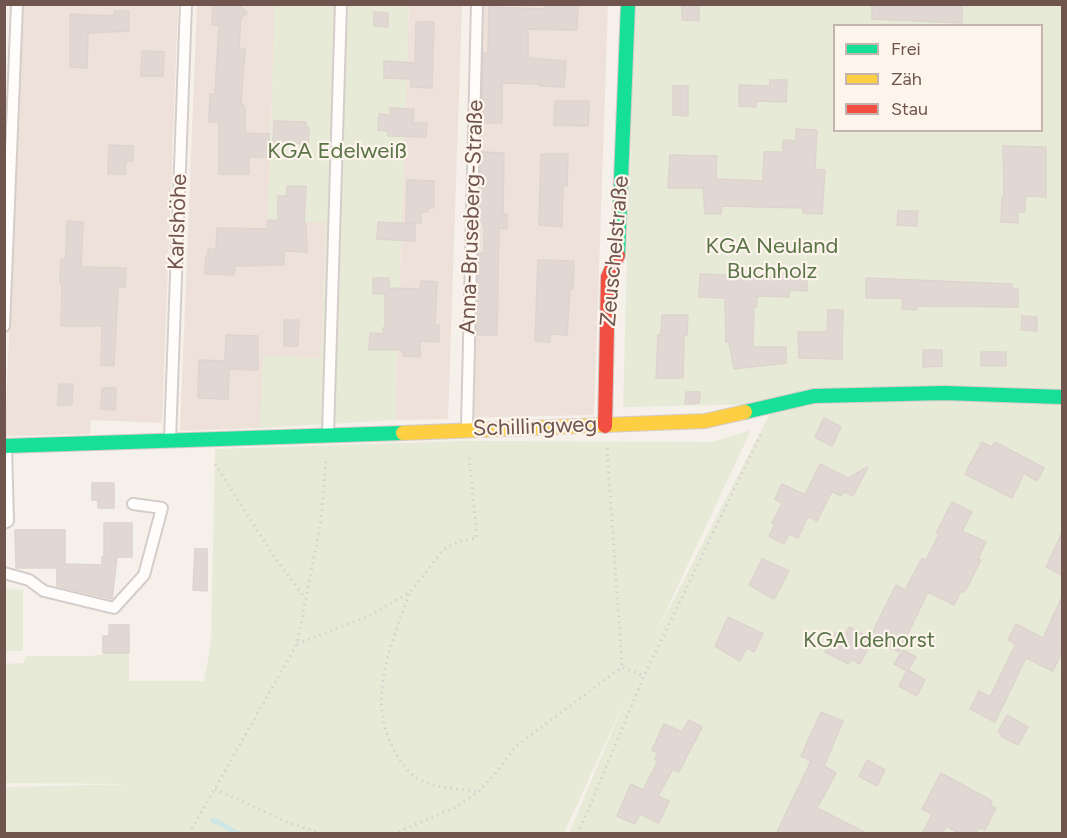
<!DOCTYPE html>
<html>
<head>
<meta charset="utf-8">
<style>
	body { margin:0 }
	#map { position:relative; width:1067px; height:838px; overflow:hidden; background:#f6f0eb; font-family:Figtree,sans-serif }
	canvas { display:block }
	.frame { position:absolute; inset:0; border:6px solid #70554e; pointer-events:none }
	.legend { position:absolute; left:833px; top:24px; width:210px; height:108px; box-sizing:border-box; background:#fdf4ec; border:2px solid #c5b4ad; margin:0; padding:8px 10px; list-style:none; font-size:18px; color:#70554e }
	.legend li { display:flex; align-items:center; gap:12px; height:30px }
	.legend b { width:30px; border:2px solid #c5b4ad }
</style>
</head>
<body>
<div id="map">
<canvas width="1067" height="838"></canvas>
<div class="frame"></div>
<ul class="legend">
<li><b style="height:8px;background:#16e098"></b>Frei</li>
<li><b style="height:8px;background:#ffcf43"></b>Zäh</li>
<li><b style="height:8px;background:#f24e42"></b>Stau</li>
</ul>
</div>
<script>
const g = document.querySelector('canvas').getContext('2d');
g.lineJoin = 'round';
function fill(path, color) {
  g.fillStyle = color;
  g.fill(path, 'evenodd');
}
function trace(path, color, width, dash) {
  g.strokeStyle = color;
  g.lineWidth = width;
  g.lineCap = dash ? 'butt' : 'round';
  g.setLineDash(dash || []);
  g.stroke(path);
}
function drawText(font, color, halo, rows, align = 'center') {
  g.font = font + ' Figtree,sans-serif';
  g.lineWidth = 4.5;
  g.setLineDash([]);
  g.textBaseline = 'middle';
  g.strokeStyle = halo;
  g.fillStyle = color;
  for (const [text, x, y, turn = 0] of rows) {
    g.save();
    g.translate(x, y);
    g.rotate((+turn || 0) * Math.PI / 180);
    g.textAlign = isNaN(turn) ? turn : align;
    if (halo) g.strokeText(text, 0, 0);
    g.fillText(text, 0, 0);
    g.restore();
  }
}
fill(new Path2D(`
	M22,5H178L162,423L91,420L90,434L5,436Z
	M197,5H275L268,220L326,222L321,358L260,428L180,431Z
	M409,5H462L448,419L395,420Z
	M475,5H608L594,415L461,418Z`), '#eee1d9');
fill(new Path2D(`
	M275,5H409L395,420L260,428L263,356L321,358L326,223L268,220Z
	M634,5H1062V833H569L629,692L564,833H5V787L136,784L5,783L4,664L23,663L27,656H91L109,653H129V681H204L211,643L215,449L463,441L713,442L751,430L653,639L775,404L623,407ZM834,26H1042V130H834Z
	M4,589L23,590V651H5Z`), '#e6ead7');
trace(new Path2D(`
	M213,820L240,834`), '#cee6e4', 5);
const building = new Path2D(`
	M213,4H239L247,13L241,18L239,49H245L241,103L245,107V133L269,134L268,157H249V174H219V122H209L210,94H215L219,25H212Z
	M545,4H578L577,30L528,29V58L566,61L564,87L539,86V84L502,83V123H482L483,53H488L489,7L545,9Z
	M682,4H699V21L682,20Z
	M923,4H962V23L872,19V5L923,7Z
	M114,11H129V31L88,33L87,68L70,67V14L114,16Z
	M374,12L388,13V27L374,26Z
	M416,22H434L432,88L411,87V79L384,78V61L415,63Z
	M142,51L164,52L163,76H141Z
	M770,80H787L786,102L756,101V107L739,106V85L770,86Z
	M673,86H688V116L673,115Z
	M555,101H589L588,126L554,125Z
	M390,108L414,109L413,123H427L426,137L388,136V131L378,130L379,114L390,115Z
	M274,121L306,122V127L309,128L308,144L273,143Z
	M796,129L817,130L815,169L825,170L822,214L803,213V208L722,206L721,214H705L703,188H668L670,155L717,156L716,179L763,181L764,152H783V140L796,141Z
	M109,145L133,146V161H126L125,174H108Z
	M1003,146L1046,147V197L1025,196V212H1018V223L1001,222L1002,197H1004Z
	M481,152L504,153L503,214H507V229L499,228L497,335H477L479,253L484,254V224H479Z
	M541,154H568L567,186H563L562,227L539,225Z
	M407,180L434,181V208H428V212H421V223H406Z
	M287,186H306L304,224H306L307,252L284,251V265L235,266L234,275L205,274L206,256H208V249H216L217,228L267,229L268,220L278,221V196H287Z
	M898,211H918L917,226L897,225Z
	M67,221L83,222L81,267L126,268L125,287H118L114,366L101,365L102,326H61L62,283H60L61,259H66Z
	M378,222L415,224V241L377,239Z
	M538,260L574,261L573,289H570L567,335L550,334V342L535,341Z
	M777,273L807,274V291L789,290V297L757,296V307L754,306L753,347H786V363L734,369L729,342H726L725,298L699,297L700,274L777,277Z
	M373,278H389V288L420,289L421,281L437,282L435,325H439V342L420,341V357L403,356V350H369L370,333L383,334V328H385V294H373Z
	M866,278L1012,284V289H1018V307L917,306L916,310L902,309L903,300L900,298H866Z
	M828,310H843L842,359L799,358L798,332H827Z
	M662,315H688L687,335H684L683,378H656L658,335H661Z
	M1022,316L1037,317V331L1021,330Z
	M284,320H299L298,346H284Z
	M226,335L258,336V370L229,369L228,399L198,398L199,360L225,361Z
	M923,350H942V366L923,367Z
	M981,352H1006V366H981Z
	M59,384H73L72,405H58Z
	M102,388H116L115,410L101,409Z
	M686,392H700L699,403L685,404Z
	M824,418L841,427L832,446L815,437Z
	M982,442L992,447L995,442L1044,468L1037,481L1024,473L1012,498L965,474Z
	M820,464L848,478L868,467L853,496L843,491L841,496L832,491L817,521L808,516L798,538L789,534L784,544L769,536L775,524L772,523L782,503L775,499L782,484L805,495Z
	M92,483H114V508H98V500H92Z
	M952,502L972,512L962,531L986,542L978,559L981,560L969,584L964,592L961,591L954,605L928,592L899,652L870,637L896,585L905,590L922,558L926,560L939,535L936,533Z
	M104,523H132V557H117L112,599L57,586V568H16L15,530H65V564L102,565V557H104Z
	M1062,533V575L1046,567Z
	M195,549H207V591L193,590Z
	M762,559L789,571L774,599L749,585Z
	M1062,597V652L1053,671L1026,658L995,722L970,709L979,691L990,697L1016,644L1008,640L1016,624L1043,638Z
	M728,617L763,634L754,652L747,648L740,661L715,646Z
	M109,625H129V653H103V636H109Z
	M849,627L873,639L860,664L851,659L849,664L825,652L835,633L844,637Z
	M903,650L916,657L908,670L925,680L917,696L899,686L907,671L894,664Z
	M821,712L843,721L824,766L836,773L817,808L868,834H776L811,761L801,756Z
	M1007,715L1028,727L1018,745L1001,736L1002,734L998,732Z
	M689,720L702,727L679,772L673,769L658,796L669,801L659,823L640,814L635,824L617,816L631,784L643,790L658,761L655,759L658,753L652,750L664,724L682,732Z
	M867,760L885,770L877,786L859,776Z
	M941,773L992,801L990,805L996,808L985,830L979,827L976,834H961L946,826L942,834H922L932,814L922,809Z`);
fill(building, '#e2d8d3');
trace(building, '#ded3ce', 1.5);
const lane = new Path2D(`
	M4,326L17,4
	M467,427L477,4
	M328,433L341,4
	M170,439L186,4
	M4,523L8,521L6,448
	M4,573L29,580L44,591L114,608L144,575L162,508L133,504`);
const fast = new Path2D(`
	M618,255L628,4
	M745,412L814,396L944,393L1062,397
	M4,446L403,433`);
const slow = new Path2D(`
	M403,433L705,421L745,412`);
const jam = new Path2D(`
	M605,426L608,277L618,255`);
trace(lane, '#d5cdc9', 14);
trace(fast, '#d4cbc8', 16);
trace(slow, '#d4cbc8', 16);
trace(jam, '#d4cbc8', 16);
trace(new Path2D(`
	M607,448L622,666
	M215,464L275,558L305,598
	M409,594C391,647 366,696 394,750C400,761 410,776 422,781C438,788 458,789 476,791
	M297,644L369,616L410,592L444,549L460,541L477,538L469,455
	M215,789L287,822L323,834
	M189,834L297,644L321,521L326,459
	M393,834L454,808L478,792L495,774L515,747L622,667L644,676
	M578,834L644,676L761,434`), '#d8d0ce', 3, [1.5, 4.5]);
trace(lane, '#fefdfc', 10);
trace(fast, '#16e098', 14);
trace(slow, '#ffcf43', 14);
trace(jam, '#f24e42', 14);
drawText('22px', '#5b7448', '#fdf4ec', [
	["KGA Edelweiß",337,152],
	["KGA Neuland",772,247],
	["Buchholz",772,272],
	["KGA Idehorst",869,641]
]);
drawText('22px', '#70554e', '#fdf4ec', [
	["Anna-Bruseberg-Straße",472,217,-88],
	["Karlshöhe",178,222,-88],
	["Zeuschelstraße",615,251,-85],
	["Schillingweg",535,427,-2]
]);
</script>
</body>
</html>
